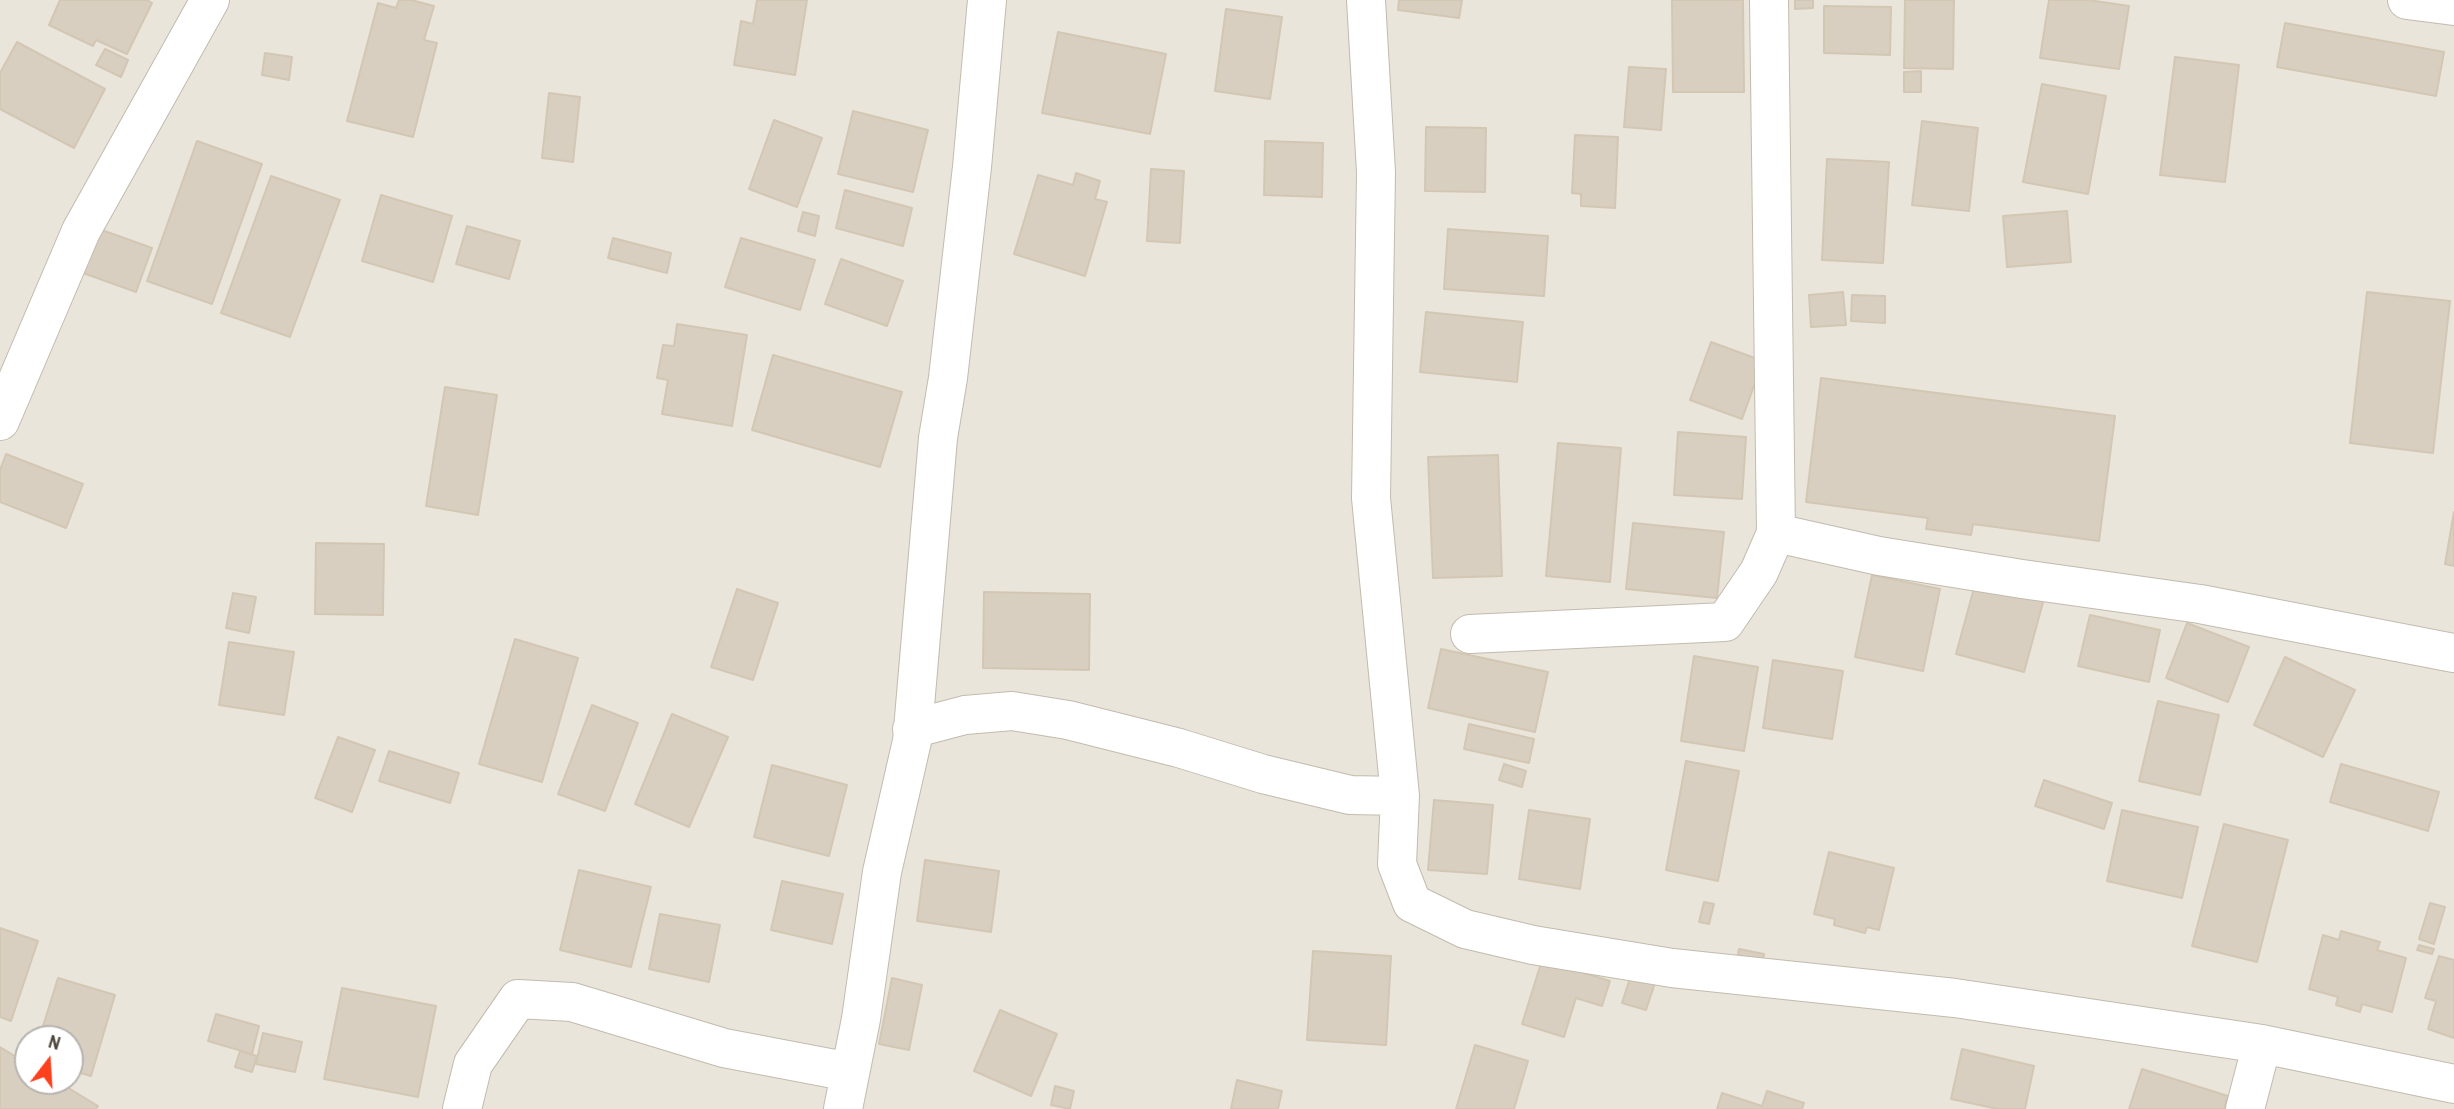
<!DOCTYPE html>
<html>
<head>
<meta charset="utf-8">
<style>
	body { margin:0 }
	#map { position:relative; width:2454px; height:1109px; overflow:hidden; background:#f6f3ec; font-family:"Archivo Narrow",sans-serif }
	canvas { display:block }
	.north { position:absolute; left:14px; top:1025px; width:70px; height:70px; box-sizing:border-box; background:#fff; border:2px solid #b7b4b0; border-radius:50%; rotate:17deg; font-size:19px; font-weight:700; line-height:28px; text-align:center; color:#4b4439 }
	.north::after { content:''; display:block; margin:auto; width:24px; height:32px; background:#fc3f1d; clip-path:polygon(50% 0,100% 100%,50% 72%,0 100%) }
</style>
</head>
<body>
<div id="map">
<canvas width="2454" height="1109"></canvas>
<div class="north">N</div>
</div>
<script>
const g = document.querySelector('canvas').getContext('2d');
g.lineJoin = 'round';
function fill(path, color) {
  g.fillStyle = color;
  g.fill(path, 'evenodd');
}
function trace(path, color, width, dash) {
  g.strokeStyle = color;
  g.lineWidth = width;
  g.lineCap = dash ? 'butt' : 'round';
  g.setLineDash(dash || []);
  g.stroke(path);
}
fill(new Path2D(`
	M0,0H2454V1109H0ZM28,1039H70V1081H28Z`), '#eae5da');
const building = new Path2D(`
	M60,0H147L152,3L127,54L96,40L93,46L49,25Z
	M399,0H411L434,6L424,40L437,43L413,137L347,121L378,3L396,8Z
	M757,0H807L795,75L734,65L741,21L753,24Z
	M1399,0H1462L1459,18L1398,10Z
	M1672,0H1743L1744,92H1673Z
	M1795,0H1813V8L1795,9Z
	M1905,0H1954L1953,69L1904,68Z
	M2049,0H2088L2129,6L2119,69L2040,58Z
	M1824,6L1891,7L1890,55L1824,53Z
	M1226,9L1282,17L1270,99L1215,91Z
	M2285,23L2444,52L2436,96L2277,67Z
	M1058,32L1166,54L1150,134L1042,113Z
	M17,42L105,89L74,148L0,109V73Z
	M105,49L128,60L121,77L96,65Z
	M265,53L292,57L289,80L262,75Z
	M2175,57L2239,65L2225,182L2160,175Z
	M1629,67L1666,69L1661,130L1624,127Z
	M1921,71V92H1904V72Z
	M2042,84L2106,96L2088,194L2023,182Z
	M549,93L580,97L573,162L542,158Z
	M853,111L928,130L913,192L838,174Z
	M774,120L822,138L797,207L749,189Z
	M1922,121L1978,128L1969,211L1912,205Z
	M1426,127L1486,128L1485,192L1425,191Z
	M1575,135L1618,137L1615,208L1581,206V194L1572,193Z
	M197,141L262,164L212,304L147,281Z
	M1265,141L1323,143L1322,197L1264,195Z
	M1827,159L1889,162L1883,263L1822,260Z
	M1151,169L1184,171L1180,243L1147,241Z
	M1076,173L1100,181L1095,199L1107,202L1085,276L1014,254L1038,175L1073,185Z
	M271,176L340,200L290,337L221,313Z
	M845,190L912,208L903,246L836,228Z
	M381,195L452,216L433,282L362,261Z
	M2067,211L2071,262L2007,267L2003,216Z
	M803,212L819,216L815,236L798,231Z
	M467,226L520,241L509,279L456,264Z
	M99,229L152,248L136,292L83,273Z
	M1448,229L1548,236L1544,296L1444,289Z
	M613,238L671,253L667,273L608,258Z
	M741,238L815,260L800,310L725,287Z
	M841,259L903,281L887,326L825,304Z
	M1843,292L1846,325L1811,327L1809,295Z
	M2367,292L2450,301L2433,453L2350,443Z
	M1852,295L1885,296V323L1851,321Z
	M1426,312L1523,322L1517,382L1420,372Z
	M677,324L747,335L732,426L662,414L668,380L657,378L663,345L674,346Z
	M1711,342L1763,361L1742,419L1690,400Z
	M773,355L902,392L880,467L752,430Z
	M1821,378L2115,416L2099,541L1973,524L1971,535L1926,529L1928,518L1806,502Z
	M445,387L497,395L478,515L426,506Z
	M1678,432L1746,437L1742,499L1674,495Z
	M1558,443L1621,448L1610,582L1546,576Z
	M6,454L83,484L66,528L0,502V470Z
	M1498,455L1502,576L1433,578L1428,457Z
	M2454,512V566L2445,564Z
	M1633,523L1724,532L1717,598L1626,589Z
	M316,543L384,544L383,615L315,614Z
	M1872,575L1940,589L1923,671L1855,657Z
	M1977,577L2045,595L2024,672L1956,654Z
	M737,589L778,603L753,680L711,667Z
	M984,592L1090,594L1089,670L983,668Z
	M233,593L256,597L249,633L226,628Z
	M2090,615L2160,630L2149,682L2078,666Z
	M2187,623L2249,647L2228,702L2166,678Z
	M515,639L578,658L542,782L479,764Z
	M229,642L294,652L284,715L219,705Z
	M1441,649L1548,672L1535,732L1428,708Z
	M1694,656L1758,667L1744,751L1681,741Z
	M2285,657L2355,690L2323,757L2254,725Z
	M1773,660L1843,671L1832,739L1763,728Z
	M2158,701L2219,715L2200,795L2139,781Z
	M592,705L638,723L605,811L558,794Z
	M672,714L728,737L689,827L635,804Z
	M1469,724L1534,739L1529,763L1464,749Z
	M338,737L375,750L352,812L315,798Z
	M389,751L459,773L450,803L379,781Z
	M1686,761L1739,771L1718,881L1666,870Z
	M1504,764L1526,771L1522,787L1499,780Z
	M2341,764L2439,792L2428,831L2330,802Z
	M772,765L847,785L829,856L754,837Z
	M2044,780L2112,803L2104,829L2035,806Z
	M1434,800L1493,805L1487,874L1428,870Z
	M1529,810L1590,819L1580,889L1519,879Z
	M2122,810L2198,827L2182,898L2107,881Z
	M2224,824L2288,840L2257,962L2192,946Z
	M1829,852L1894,868L1879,930L1867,927L1865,933L1834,925L1835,919L1814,914Z
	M925,860L999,871L991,932L917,921Z
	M579,870L651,887L631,967L560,950Z
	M782,881L843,894L832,944L771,930Z
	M1704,902L1714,904L1709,924L1699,922Z
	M2430,903L2445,907L2434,944L2419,939Z
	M660,914L720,925L709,982L649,969Z
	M0,928L38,941L11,1021L0,1017Z
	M2341,931L2380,942L2377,950L2406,958L2392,1012L2362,1004L2360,1012L2336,1005L2338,997L2309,989L2323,935L2339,940Z
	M2419,945L2434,949L2432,954L2417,950Z
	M1739,949L1764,954L1762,965L1737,960Z
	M1313,951L1391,956L1386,1045L1307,1040Z
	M2439,956L2454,960V1038L2428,1029L2436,1001L2425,998Z
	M1542,960L1610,981L1602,1006L1576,998L1564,1037L1522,1024Z
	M1631,975L1655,983L1646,1010L1622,1003Z
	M58,978L115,995L91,1076L70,1070V1039H39Z
	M892,978L922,985L909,1050L879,1044Z
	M342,988L436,1006L418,1097L324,1079Z
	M1000,1010L1057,1034L1031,1096L974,1071Z
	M216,1014L259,1026L252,1054L208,1041Z
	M263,1033L302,1042L295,1072L256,1064Z
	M1475,1045L1528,1061L1514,1109H1456Z
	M0,1047L28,1064V1081H57L98,1106L96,1109H0Z
	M1962,1049L2034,1066L2025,1109H1998L1951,1099Z
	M240,1051L257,1056L252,1072L235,1067Z
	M2142,1069L2228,1096L2224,1109H2129Z
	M1237,1080L1282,1091L1278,1109H1231Z
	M1055,1086L1074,1091L1070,1109L1051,1105Z
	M1767,1091L1804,1103L1802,1109H1717L1722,1093L1762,1106Z`);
fill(building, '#d8cfc1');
trace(building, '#d3c7b4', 2);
const minor = new Path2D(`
	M1366,0L1376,172L1371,498L1400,796L1397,864L1412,903L1465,929L1533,945L1672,968L1955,998L2262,1044L2454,1084
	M1769,0L1776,533L1879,556L2022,579L2200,604L2454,653
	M2407,0L2454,6
	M0,421L81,231L210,0
	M1470,634L1725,622L1759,572L1776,533
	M912,729L965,715L1012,711L1068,720L1179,748L1263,774L1350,795L1400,796
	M462,1109L473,1064L518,999L572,1002L724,1048L850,1072
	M843,1109L861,1019L882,872L912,741L938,438L948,378L972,167L987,0
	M2245,1109L2262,1044`);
trace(minor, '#c2bbae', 40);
trace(minor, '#fff', 38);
</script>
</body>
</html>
